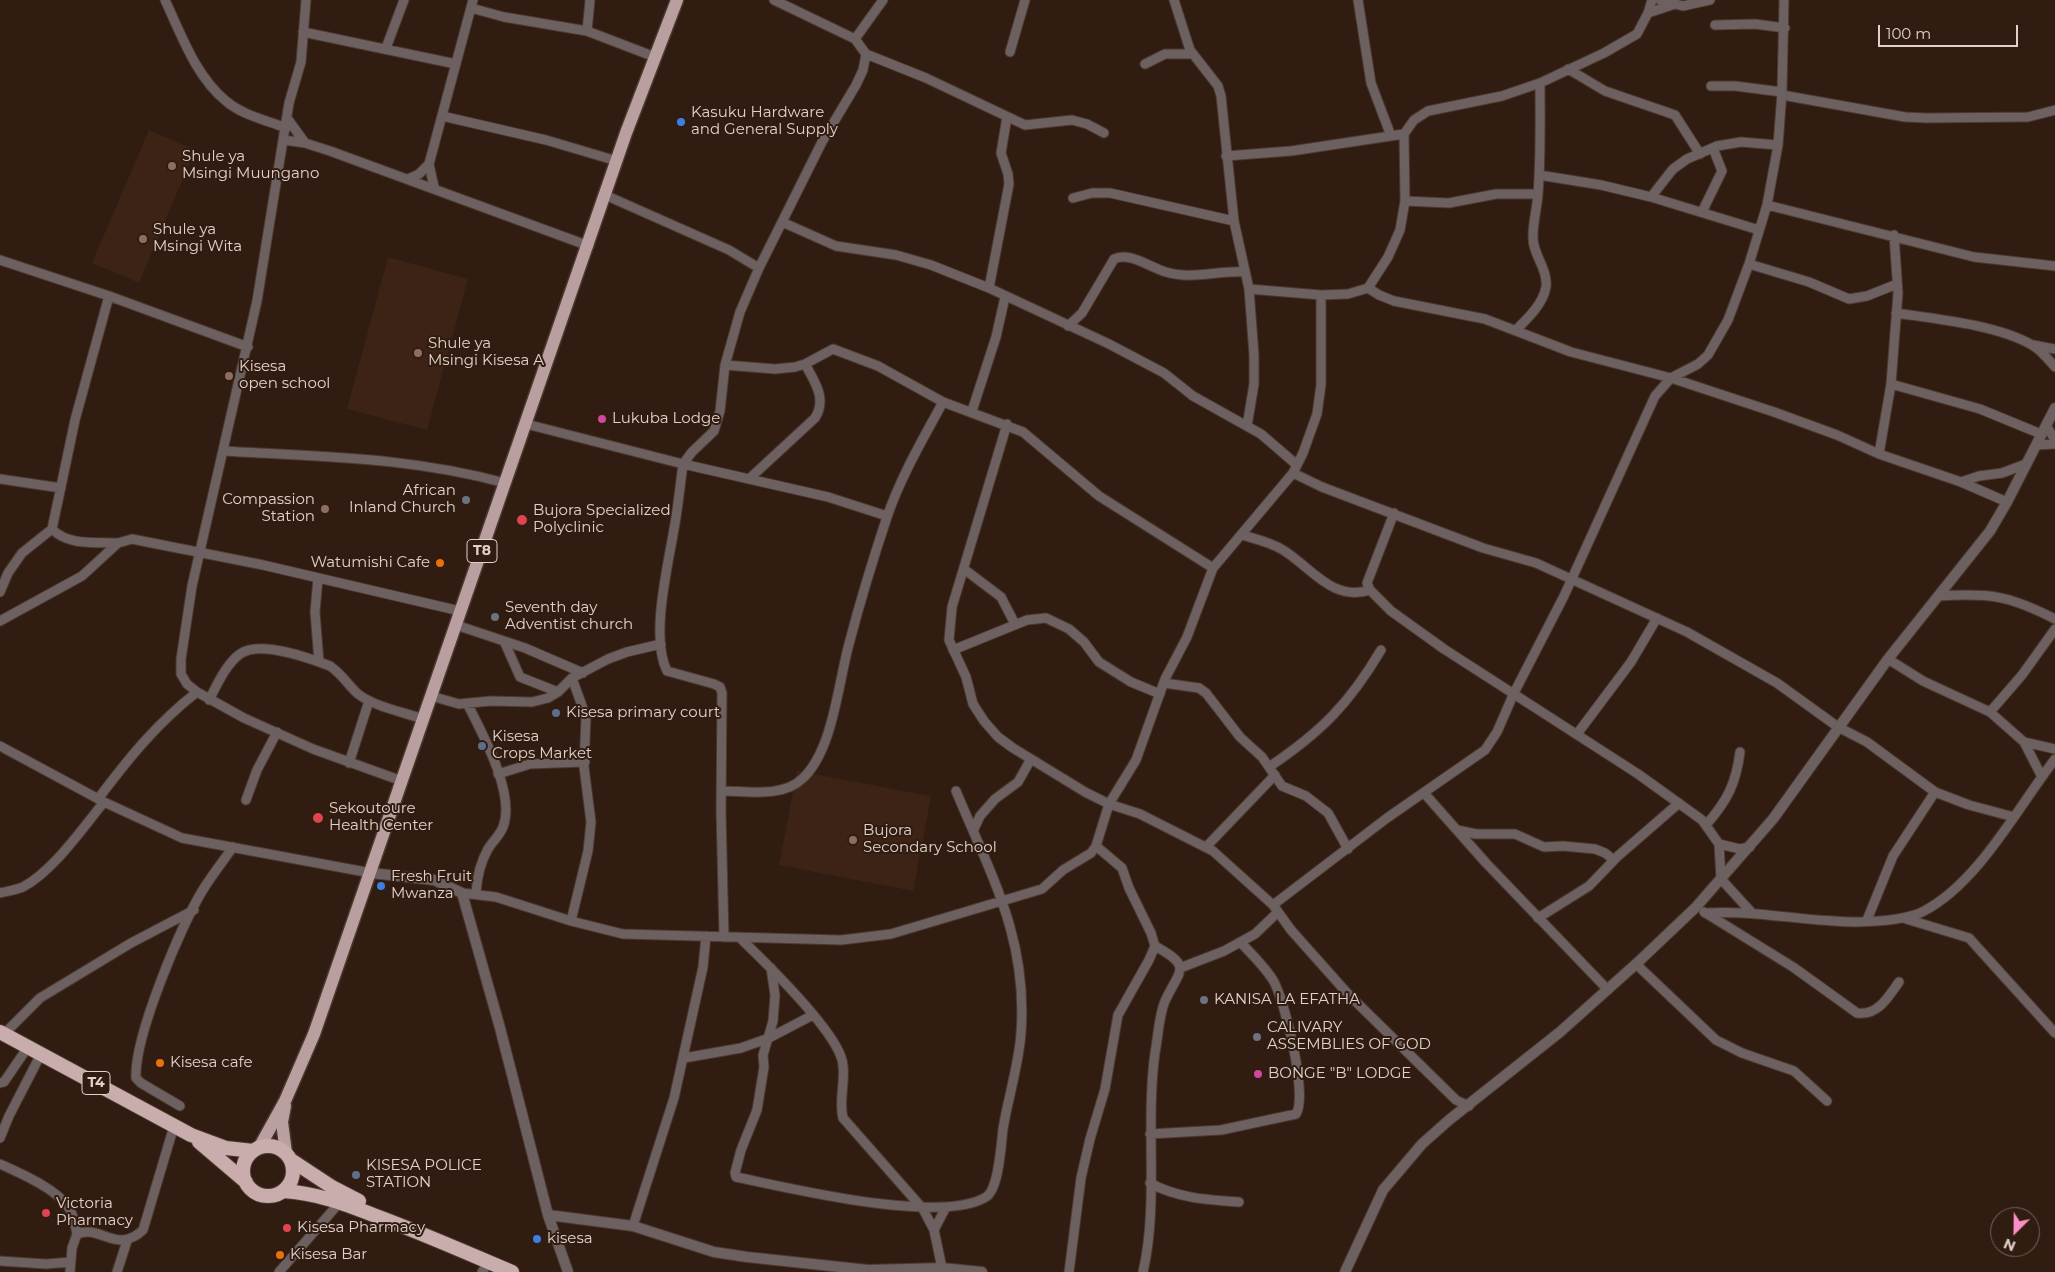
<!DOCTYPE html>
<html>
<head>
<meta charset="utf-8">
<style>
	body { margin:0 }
	#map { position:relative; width:2055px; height:1272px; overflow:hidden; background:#301c11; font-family:Montserrat,sans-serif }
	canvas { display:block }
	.north { position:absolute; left:1990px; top:1207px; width:50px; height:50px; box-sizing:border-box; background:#301c11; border:1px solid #76645b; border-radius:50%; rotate:203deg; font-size:14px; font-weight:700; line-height:20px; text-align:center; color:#e0d1ca }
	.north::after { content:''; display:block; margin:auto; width:18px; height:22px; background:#fa8fc6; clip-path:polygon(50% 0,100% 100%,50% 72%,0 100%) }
	.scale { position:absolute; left:1878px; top:25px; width:140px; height:22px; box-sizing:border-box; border:2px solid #e0d1ca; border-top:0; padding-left:6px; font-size:15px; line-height:18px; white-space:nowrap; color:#e0d1ca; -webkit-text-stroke:4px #301c11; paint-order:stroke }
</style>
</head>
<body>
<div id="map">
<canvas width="2055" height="1272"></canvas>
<div class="north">N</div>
<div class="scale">100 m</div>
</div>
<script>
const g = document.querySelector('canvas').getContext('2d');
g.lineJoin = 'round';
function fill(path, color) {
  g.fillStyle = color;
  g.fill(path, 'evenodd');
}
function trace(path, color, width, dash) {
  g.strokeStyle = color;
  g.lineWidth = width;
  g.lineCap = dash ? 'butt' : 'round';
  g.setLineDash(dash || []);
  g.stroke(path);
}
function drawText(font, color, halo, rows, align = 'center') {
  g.font = font + ' Montserrat,sans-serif';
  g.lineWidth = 4;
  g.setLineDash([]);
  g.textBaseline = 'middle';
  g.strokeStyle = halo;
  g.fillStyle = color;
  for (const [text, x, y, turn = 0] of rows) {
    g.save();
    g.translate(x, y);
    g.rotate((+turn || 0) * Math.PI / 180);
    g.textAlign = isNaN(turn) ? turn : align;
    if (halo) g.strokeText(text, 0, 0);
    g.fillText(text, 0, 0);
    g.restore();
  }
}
fill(new Path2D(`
	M149,130L195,150L139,283L92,263Z
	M388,257L468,279L427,430L347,409Z
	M797,771L931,796L913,891L779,865Z`), '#3c2315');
const minor = new Path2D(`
	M165,0C181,34 196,77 226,101C242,115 266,120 286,128
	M306,0L301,62L289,103L257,301L192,586L181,659V674L187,684L197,692L244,718L313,749L402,781
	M1174,0L1190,50L1218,86L1221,96L1234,221L1249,289L1254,355V384L1247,426
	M1358,0L1371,83L1391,136
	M1660,0L1683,6L1710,0
	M471,8L504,17L587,31L655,57
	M1648,13L1672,5
	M1715,25L1755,24L1785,28
	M587,31L590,0
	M303,32L456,64
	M855,39L883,0
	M386,48L404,0
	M1010,52L1025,0
	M866,54L926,78L1025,125L1072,120L1087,124L1104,133
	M1145,64L1165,54H1192
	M1568,69L1605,91L1675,115L1700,154
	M1711,86H1735L1782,92
	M1782,95L1905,117L1927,118L2028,117L2055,110
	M442,116L546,140L617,161
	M287,118L305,143
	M284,140L305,143L330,151L589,246
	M1226,156L1291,151L1404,134
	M1539,175L1601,185L1651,197L1759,230
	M408,179L419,174L429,164
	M434,187L429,164L473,0
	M605,195L729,250L759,268
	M1651,197L1673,169L1687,159L1717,146L1741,142L1778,145
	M1073,198L1092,193H1110L1234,221
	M1405,201L1449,203L1496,194H1538
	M1767,205L1974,257L2055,266
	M1702,212L1722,171L1713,148
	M782,222L836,246L896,255L931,265L989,288L1109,344L1164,373L1193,396L1261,434L1297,465
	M0,260L109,296L248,347
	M1749,264L1809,282L1849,299L1867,296L1897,284
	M989,288L1009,184L1008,174L1001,153L1007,117
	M1368,288L1379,295L1394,301L1485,319L1571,352L1671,378L1774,412L1837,435L1879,454L1961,482L2007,502
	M1249,289L1321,295L1348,294L1368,288L1388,257L1400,230L1405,201L1404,134L1414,120L1428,111L1502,96L1540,83L1604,53L1637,34L1648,13L1652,0
	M109,296L75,420L52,529C68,546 96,542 118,543
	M1896,313C1937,319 1997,325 2032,345C2041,350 2048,359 2055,367
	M1068,326L1082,313L1114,259C1129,251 1151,268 1166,272C1192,280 1218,270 1244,272
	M1516,330C1528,318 1543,304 1546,287C1548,268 1532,254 1533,236C1533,222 1537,208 1538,194C1541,157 1540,120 1540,83
	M2033,345L2055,349
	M725,365L775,369L795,367L805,364L833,349L878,366L943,402L1023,432L1099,496L1213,568
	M1891,384L1980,409L2041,434
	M972,411L996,337L1005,297
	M526,424L683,464L828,497L887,516
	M1007,424L952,607L949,640L966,677L973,704L984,721L998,737L1013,748L1085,792L1109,804L1140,814L1213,851L1273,905L1291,930L1348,994L1456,1100L1469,1106
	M2046,425L2055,440
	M2036,445L2055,444
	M224,451C322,457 410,457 505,483
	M1879,454L1891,384L1898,293L1894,235
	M1293,473L1322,487L1483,548L1536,563L1687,632L1777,683L1838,727L1867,742L1935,792L1969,805L2014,817
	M0,479L61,488
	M749,479L815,418C827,399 815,382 805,364
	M1961,482L1979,476L2002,473L2026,464
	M1394,513L1367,583L1370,590L1391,611L1444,649L1638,774L1702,820L1719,844L1721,879L1752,913
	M1242,535C1256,539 1270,542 1283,550C1311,567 1332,602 1370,590
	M964,569L1001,597L1015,624
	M318,578L315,612L319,662
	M0,592L8,573L22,553L52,529
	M1938,596C1990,593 2008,595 2055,619
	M0,621L82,576L118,543L132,539L263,565L460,611
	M456,625L525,648L583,673
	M504,641L520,677L558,692
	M953,650L1027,620L1046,618L1069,629L1084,642L1099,662L1131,682L1160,694
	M1888,659L1923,681L1990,712L2024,742L2055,749
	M1164,683L1199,688L1206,693L1240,737L1262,757L1282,786L1306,796L1328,813L1348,849
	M431,696L459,704L491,701L532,702L548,698L558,692L572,678L608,659L627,652L661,644
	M209,700C217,685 226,664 240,654C260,640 309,658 330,666C342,674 348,685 358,694C375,707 403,712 423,719
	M467,703C482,733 516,794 503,827C500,835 493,841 488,849C480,863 477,877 476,893
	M1990,712L2022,675L2055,629
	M1577,734L1631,662L1657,618
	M2024,742L2042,777
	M0,746L104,802L182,838L371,873
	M349,763L369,701
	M1269,767C1321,732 1349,704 1381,650
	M498,774L530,764L585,762
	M722,791C747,791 782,798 802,779C833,751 838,684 849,644C860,602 873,559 887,517C901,476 923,439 943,402
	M1424,793L1486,863L1608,990
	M98,799C128,759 157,723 197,692
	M246,800L257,770L277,732
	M1706,825C1727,801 1736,784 1740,752
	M1457,830L1476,834H1515L1544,847L1563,846L1595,849L1605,853L1614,860
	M973,831L980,816L995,799L1018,782L1031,759
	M1719,844L1740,849L1750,847
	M1206,847L1275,775
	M0,893C7,891 16,890 23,887C53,871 82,829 104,802
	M462,893L496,897L571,921L623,934L841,940L891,934L1042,889L1063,870L1091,853L1096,846L1109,804L1136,760L1165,679L1187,637L1213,568L1293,473L1303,453L1317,414L1321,385V295
	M1273,905L1387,818L1485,750L1497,732L1514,693L1564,596L1655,396L1671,378L1698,364L1708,355L1728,320L1749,264L1767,205L1778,145L1782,92L1784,0
	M1704,912L1793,967L1857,1013C1878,1016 1888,997 1899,982
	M1705,913C1749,910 1791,919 1834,921C1858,923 1903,922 1924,911C1978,883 2018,807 2055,759
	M1538,918L1589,886L1618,856L1679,803
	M1903,918L1969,938L2055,1033
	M1867,920L1893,856L1935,792
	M571,921L588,851L591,822L584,767L586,717L572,678
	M724,937L721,811L722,693L720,687L714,684L667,671C650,637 668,566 674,529C678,508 680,486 683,464L692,452L714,431L720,411L725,365L740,312L759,268L822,142L856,85L863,70L866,54L855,39L774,0
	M739,937C764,961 834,1029 842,1060C847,1078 838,1099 843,1118L923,1209L934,1230L942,1268
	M1636,964L1716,1040L1742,1053L1794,1071L1827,1101
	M771,968L775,995L773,1021L763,1055L764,1067L757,1110L741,1150L735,1173L736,1177C790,1188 940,1225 986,1197C999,1189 1001,1145 1003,1129C1008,1098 1019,1064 1021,1033C1028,939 991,875 956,791
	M1180,968L1224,951L1255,934L1278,912
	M4,1034L40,998L131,943L194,910
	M684,1058L741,1048L769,1038L813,1015
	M0,1083L4,1082L28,1047
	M180,1106L141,1083L136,1078C134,1037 181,925 204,888C213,874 223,861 233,847
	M1150,1134L1221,1130L1296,1114C1308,1096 1285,1000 1273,980C1264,966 1252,954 1240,942
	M0,1138L9,1116L41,1054
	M0,1164C20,1173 57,1189 69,1208C74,1215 75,1226 77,1234
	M1150,1183C1177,1198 1208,1200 1239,1202
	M633,1226L674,1098L703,967L706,936
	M934,1230L946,1207
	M0,1261L46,1264L71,1262
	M70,1272L72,1248L77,1234C101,1224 116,1255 143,1230L174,1126
	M117,1272L127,1241
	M279,1272L340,1202
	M482,1272L489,1262
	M1069,1272L1081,1178L1090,1139L1105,1089L1118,1015L1149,960L1155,946L1151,933L1129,888L1122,868L1096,846
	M1143,1272C1159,1203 1145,1125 1155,1053C1158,1037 1159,1015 1165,1001C1180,969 1193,967 1155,946`);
const tertiary = new Path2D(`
	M371,873L434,880L462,893L500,1028L548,1215L568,1272
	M548,1215L633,1226L714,1252L747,1257L868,1270L942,1268L982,1272
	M1345,1272L1383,1190L1422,1144L1449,1120L1560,1032L1636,964L1696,907L1773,819L1888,659L1990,531L2007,502L2055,408`);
const primary = new Path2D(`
	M285,1106L282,1122L286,1153
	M259,1148L285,1101L314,1034L626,133L677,0`);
const trunk = new Path2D(`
	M0,1032L191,1135L226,1148L253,1151
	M199,1142L246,1182
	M243 1171a25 25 0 1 1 50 0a25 25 0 1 1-50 0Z
	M291,1160L332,1187L359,1201
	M283,1191C317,1193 345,1204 376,1216C422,1233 467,1253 512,1272`);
trace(minor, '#4c392f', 11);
trace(tertiary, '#4c392f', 12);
trace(primary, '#4c392f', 15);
trace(trunk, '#4c392f', 16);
trace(minor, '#6d6061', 9);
trace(tertiary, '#6d6061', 10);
trace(primary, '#ba9fa0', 12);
trace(trunk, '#c9acac', 14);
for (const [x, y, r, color] of [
	[681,122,5,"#3f7fe0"],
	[172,166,5,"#8d6e63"],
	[143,239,5,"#8d6e63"],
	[418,353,5,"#8d6e63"],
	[229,376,5,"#8d6e63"],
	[602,419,5,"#d1479c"],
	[466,500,5,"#6b7280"],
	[325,509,5,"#8d6e63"],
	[522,520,6,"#e0444e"],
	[440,563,5,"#e8710a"],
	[495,617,5,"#6b7280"],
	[556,713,5,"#5c6f8a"],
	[482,746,5,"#5c6f8a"],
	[318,818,6,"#e0444e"],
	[853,840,5,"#8d6e63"],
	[381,886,5,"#3f7fe0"],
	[1204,1000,5,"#6b7280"],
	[1257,1037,5,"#6b7280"],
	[160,1063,5,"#e8710a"],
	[1258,1074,5,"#d1479c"],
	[356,1175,5,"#5c6f8a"],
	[46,1213,5,"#e0444e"],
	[287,1228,5,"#e0444e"],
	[537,1239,5,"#3f7fe0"],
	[280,1255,5,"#e8710a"]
]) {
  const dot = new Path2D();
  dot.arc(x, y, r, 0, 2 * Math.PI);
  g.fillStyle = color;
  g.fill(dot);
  trace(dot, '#301c11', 2);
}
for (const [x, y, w] of [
	[482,551,30],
	[96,1083,28]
]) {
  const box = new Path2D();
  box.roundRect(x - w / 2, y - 11.5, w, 23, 4);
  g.fillStyle = '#301c11';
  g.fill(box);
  trace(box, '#e0d1ca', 1);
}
drawText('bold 14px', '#e0d1ca', null, [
	["T8",482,551],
	["T4",96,1083]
]);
drawText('15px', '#e0d1ca', '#301c11', [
	["Kasuku Hardware",691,113],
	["and General Supply",691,130],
	["Shule ya",182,157],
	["Msingi Muungano",182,174],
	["Shule ya",153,230],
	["Msingi Wita",153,247],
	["Shule ya",428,344],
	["Msingi Kisesa A",428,361],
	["Kisesa",239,367],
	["open school",239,384],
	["Lukuba Lodge",612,419],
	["African",456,491,"right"],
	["Inland Church",456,508,"right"],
	["Compassion",315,500,"right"],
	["Station",315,517,"right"],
	["Bujora Specialized",533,511],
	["Polyclinic",533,528],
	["Watumishi Cafe",430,563,"right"],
	["Seventh day",505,608],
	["Adventist church",505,625],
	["Kisesa primary court",566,713],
	["Kisesa",492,737],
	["Crops Market",492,754],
	["Sekoutoure",329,809],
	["Health Center",329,826],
	["Bujora",863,831],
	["Secondary School",863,848],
	["Fresh Fruit",391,877],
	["Mwanza",391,894],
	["KANISA LA EFATHA",1214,1000],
	["CALIVARY",1267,1028],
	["ASSEMBLIES OF GOD",1267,1045],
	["Kisesa cafe",170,1063],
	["BONGE \"B\" LODGE",1268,1074],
	["KISESA POLICE",366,1166],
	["STATION",366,1183],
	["Victoria",56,1204],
	["Pharmacy",56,1221],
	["Kisesa Pharmacy",297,1228],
	["kisesa",547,1239],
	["Kisesa Bar",290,1255]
], 'left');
</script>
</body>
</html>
